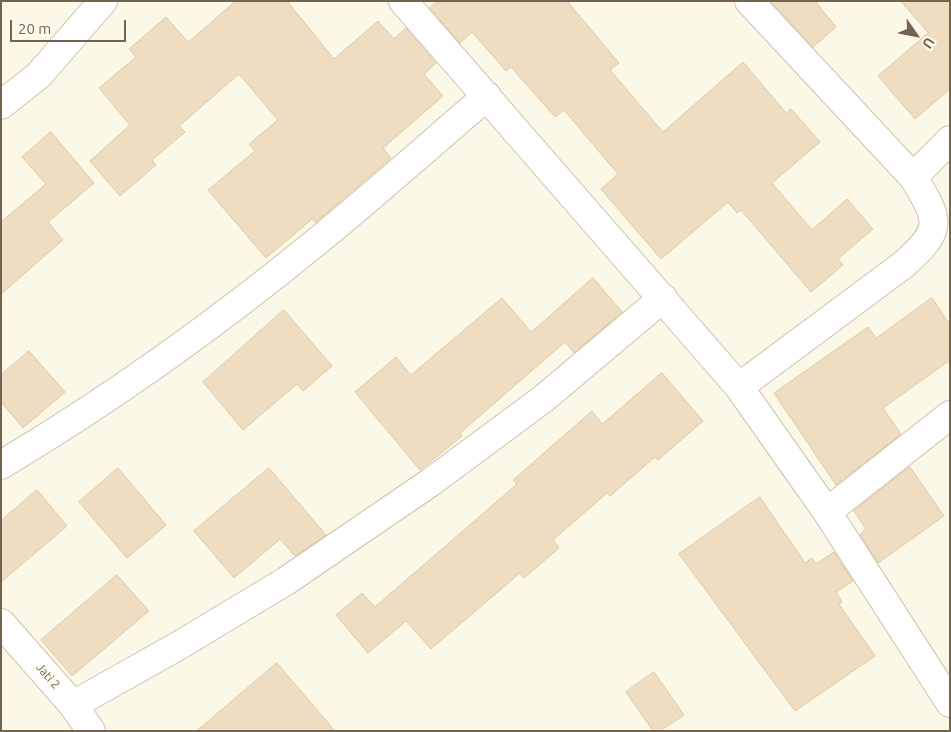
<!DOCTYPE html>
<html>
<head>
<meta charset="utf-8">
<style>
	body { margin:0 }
	#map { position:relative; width:951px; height:732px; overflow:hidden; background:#fbf8e8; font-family:Ubuntu,sans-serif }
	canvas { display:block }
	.frame { position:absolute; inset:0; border:2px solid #74634e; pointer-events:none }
	.north { position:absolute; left:891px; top:10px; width:50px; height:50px; -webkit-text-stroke:4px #fefbee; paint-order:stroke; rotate:123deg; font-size:14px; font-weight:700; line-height:20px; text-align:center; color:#74634e }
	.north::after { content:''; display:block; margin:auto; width:18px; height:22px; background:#74634e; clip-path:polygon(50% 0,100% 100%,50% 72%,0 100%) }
	.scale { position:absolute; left:10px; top:20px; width:116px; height:22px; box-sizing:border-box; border:2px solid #74634e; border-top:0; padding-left:6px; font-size:15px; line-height:18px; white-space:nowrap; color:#74634e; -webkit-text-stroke:4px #fefbee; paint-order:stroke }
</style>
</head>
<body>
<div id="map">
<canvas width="951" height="732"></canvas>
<div class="frame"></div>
<div class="north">U</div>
<div class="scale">20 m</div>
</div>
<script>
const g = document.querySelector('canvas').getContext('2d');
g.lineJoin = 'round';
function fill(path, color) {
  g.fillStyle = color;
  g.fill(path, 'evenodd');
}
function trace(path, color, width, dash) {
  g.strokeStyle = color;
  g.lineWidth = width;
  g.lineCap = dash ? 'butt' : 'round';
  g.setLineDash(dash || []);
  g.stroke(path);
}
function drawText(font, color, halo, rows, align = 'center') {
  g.font = font + ' Ubuntu,sans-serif';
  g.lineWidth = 4;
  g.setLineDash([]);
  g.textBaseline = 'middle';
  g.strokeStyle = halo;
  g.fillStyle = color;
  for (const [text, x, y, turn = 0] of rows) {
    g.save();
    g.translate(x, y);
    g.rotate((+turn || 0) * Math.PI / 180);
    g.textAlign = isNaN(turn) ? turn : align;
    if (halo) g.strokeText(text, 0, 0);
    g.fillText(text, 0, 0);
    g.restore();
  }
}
const building = new Path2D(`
	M236,1H287L334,59L378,21L394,39L406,28L436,63L424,74L443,96L383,148L391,158L316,222L312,219L266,258L208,190L255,151L249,144L278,120L239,74L179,126L185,132L152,160L156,165L120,196L90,161L130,125L99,88L136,57L129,49L166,17L188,42Z
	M437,1H567L619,63L610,70L663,132L743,62L786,113L791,109L820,142L772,183L812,230L847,199L873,229L838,259L843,265L811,292L741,210L737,213L728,202L661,259L601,189L618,174L564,110L555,117L511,67L506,71L472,32L460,43L430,8Z
	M771,1H815L836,27L813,47Z
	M901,1H950V89L915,119L878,76L928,33Z
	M51,132L94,183L48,222L63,240L1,294V222L46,184L22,157Z
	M593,278L622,312L574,353L565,342L460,433L462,436L420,470L355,392L396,357L411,375L502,298L531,332Z
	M932,298L950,325V360L883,408L901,434L836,485L774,393L868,327L876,338Z
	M284,310L332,366L303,391L297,384L243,430L203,382Z
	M29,351L65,392L23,428L1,402V375Z
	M662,373L703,421L658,460L655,457L610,496L607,493L553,540L559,548L524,578L520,573L431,649L406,621L368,653L336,615L362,593L375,607L517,484L513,480L592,411L602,424Z
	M910,467L944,516L878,563L860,534L866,529L854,511Z
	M118,468L166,525L127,558L79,502Z
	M269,468L326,535L295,556L280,539L234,578L194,531Z
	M37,490L67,526L1,582V521Z
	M760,497L805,563L812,558L816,564L834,552L853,581L836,592L842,602L839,604L875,656L795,711L679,554Z
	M117,575L149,611L72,676L41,640Z
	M277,663L335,731H197Z
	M654,672L684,715L660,731H653L626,692Z`);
fill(building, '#efddc2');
trace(building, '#e0c7a3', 1);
const minor = new Path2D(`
	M403,1L739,387L827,512L950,703
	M749,1L913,177
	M1,105L39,75L103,1
	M739,387L903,265C944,229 940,221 913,177L950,140
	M1,465C113,398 219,322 320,239C376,193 431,144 487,96
	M827,512L950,415
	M1,623L73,705L91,731
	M73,705L178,646L286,581L431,482L543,399L663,298`);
trace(minor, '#cdc2af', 30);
trace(minor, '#fff', 28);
drawText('12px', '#74634e', '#fefbee', [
	["Jati 2",48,676,49]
]);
</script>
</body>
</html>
